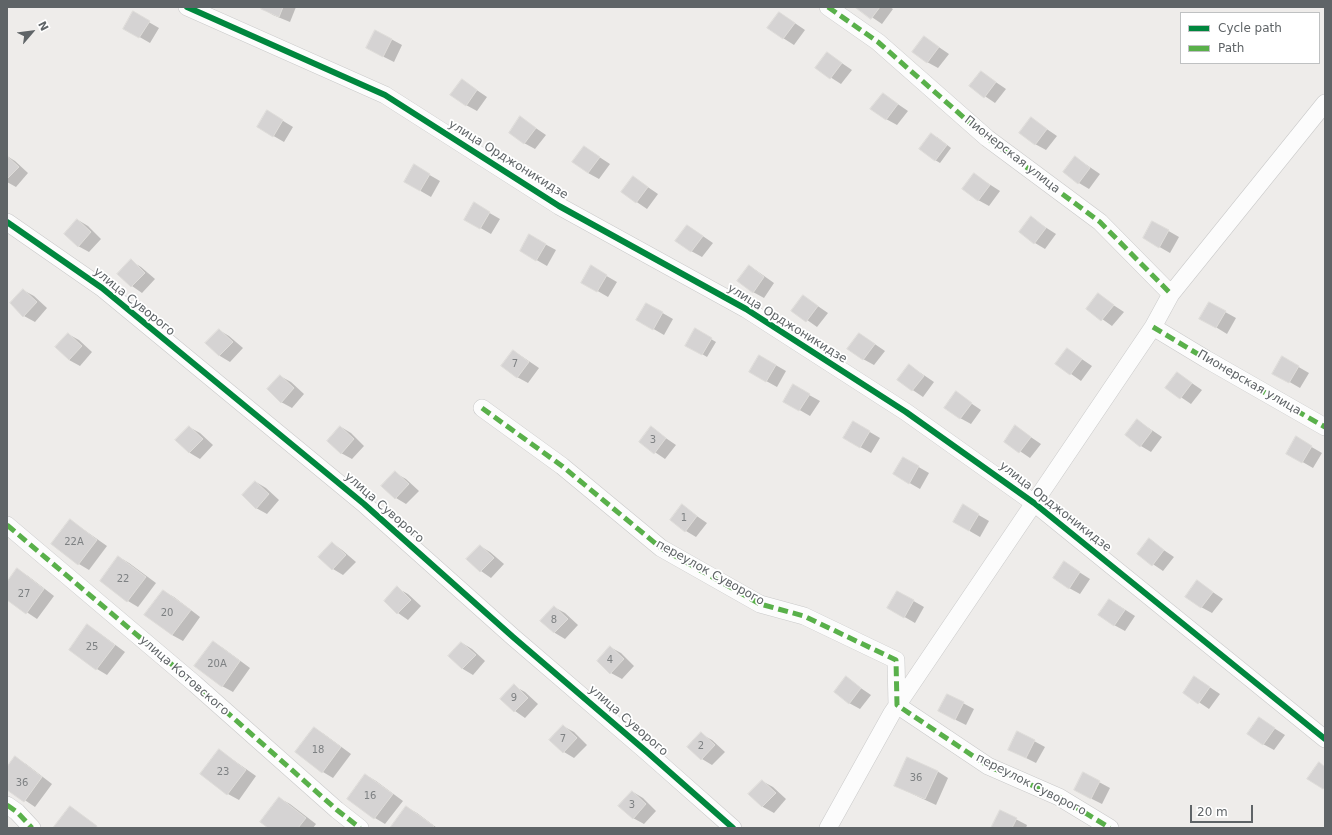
<!DOCTYPE html>
<html>
<head>
<meta charset="utf-8">
<style>
	body { margin:0 }
	#map { position:relative; width:1332px; height:835px; overflow:hidden; background:#eeecea; font-family:"DejaVu Sans",sans-serif }
	canvas { display:block }
	.frame { position:absolute; inset:0; border:8px solid #5f6467; pointer-events:none }
	.legend { position:absolute; left:1180px; top:12px; width:140px; height:52px; box-sizing:border-box; background:#fff; border:1px solid #bfc1c2; margin:0; padding:5px 7px; list-style:none; font-size:12px; color:#5f6467 }
	.legend li { display:flex; align-items:center; gap:8px; height:20px }
	.legend b { width:20px; border:1px solid #bfc1c2 }
	.north { position:absolute; left:12px; top:12px; width:40px; height:40px; -webkit-text-stroke:3px #fff; paint-order:stroke; rotate:62deg; font-size:11px; font-weight:700; line-height:16px; text-align:center; color:#5f6467 }
	.north::after { content:''; display:block; margin:auto; width:14px; height:18px; background:#5f6467; clip-path:polygon(50% 0,100% 100%,50% 72%,0 100%) }
	.scale { position:absolute; left:1190px; top:805px; width:63px; height:18px; box-sizing:border-box; border:2px solid #5f6467; border-top:0; padding-left:5px; font-size:12px; line-height:14px; white-space:nowrap; color:#5f6467; -webkit-text-stroke:3px #fff; paint-order:stroke }
</style>
</head>
<body>
<div id="map">
<canvas width="1332" height="835"></canvas>
<div class="frame"></div>
<ul class="legend">
<li><b style="height:5px;background:#00873e"></b>Cycle path</li>
<li><b style="height:5px;background:#59b04a"></b>Path</li>
</ul>
<div class="north">N</div>
<div class="scale">20 m</div>
</div>
<script>
const g = document.querySelector('canvas').getContext('2d');
g.lineJoin = 'round';
function fill(path, color) {
  g.fillStyle = color;
  g.fill(path, 'evenodd');
}
function trace(path, color, width, dash) {
  g.strokeStyle = color;
  g.lineWidth = width;
  g.lineCap = dash ? 'butt' : 'round';
  g.setLineDash(dash || []);
  g.stroke(path);
}
function drawText(font, color, halo, rows, align = 'center') {
  g.font = font + ' "DejaVu Sans",sans-serif';
  g.lineWidth = 3.5;
  g.setLineDash([]);
  g.textBaseline = 'middle';
  g.strokeStyle = halo;
  g.fillStyle = color;
  for (const [text, x, y, turn = 0] of rows) {
    g.save();
    g.translate(x, y);
    g.rotate((+turn || 0) * Math.PI / 180);
    g.textAlign = isNaN(turn) ? turn : align;
    if (halo) g.strokeText(text, 0, 0);
    g.fillText(text, 0, 0);
    g.restore();
  }
}
fill(new Path2D(`
	M263,7H296L290,22L273,15L263,9Z
	M857,7H890L893,9L882,24Z
	M133,13L159,28L150,43L124,28Z
	M780,13L805,30L794,45L783,38Z
	M924,37L949,54L938,68L927,62Z
	M391,39L402,45L394,62L378,54Z
	M827,53L852,70L841,84L816,68Z
	M981,72L1006,89L995,103L970,86Z
	M462,80L487,97L477,111L466,105Z
	M883,94L908,111L897,125L886,119Z
	M267,111L293,127L284,142L258,127Z
	M521,118L546,135L535,149L524,143Z
	M1032,119L1057,136L1046,150L1035,144Z
	M937,137L951,148L940,163L935,160Z
	M584,147L610,164L599,179L588,173Z
	M7,156L15,161L28,173L16,187L7,182Z
	M1075,157L1100,174L1089,189L1079,183Z
	M414,166L440,181L431,197L405,182Z
	M975,175L1000,191L989,206L978,200Z
	M633,177L658,194L647,209L622,192Z
	M474,204L500,219L491,234L465,219Z
	M1031,218L1056,234L1045,249L1035,243Z
	M78,220L88,226L101,239L89,252L78,246Z
	M1153,222L1179,237L1170,253L1144,238Z
	M688,226L713,243L702,257L691,251Z
	M530,236L556,250L547,266L521,251Z
	M131,261L141,267L155,279L142,293L132,286L118,274Z
	M750,266L774,283L764,298L753,292Z
	M591,267L617,282L608,297L582,282Z
	M23,290L34,296L47,308L35,322L24,316Z
	M1098,295L1124,312L1112,326L1088,309Z
	M803,296L828,313L817,327L793,310Z
	M1209,303L1236,318L1227,334L1201,318Z
	M647,304L673,319L664,335L638,320Z
	M219,330L229,336L243,348L230,362L220,356L206,343Z
	M696,330L716,342L707,357L687,345Z
	M68,334L79,340L92,352L80,366L69,360Z
	M860,334L885,351L874,365L863,359Z
	M1067,349L1092,366L1081,381L1057,364Z
	M514,351L539,368L528,383L517,377Z
	M760,356L786,371L777,387L750,372Z
	M1283,358L1309,373L1300,388L1274,373Z
	M909,365L934,382L923,397L898,380Z
	M1177,373L1202,390L1191,404L1166,387Z
	M280,376L291,382L304,394L292,408L281,402Z
	M793,386L820,401L810,416L784,401Z
	M956,393L981,410L971,424L960,418Z
	M1137,420L1162,437L1151,452L1141,446Z
	M853,422L880,438L871,453L844,438Z
	M189,427L200,433L213,445L200,459L190,453L177,440Z
	M341,427L351,433L364,446L352,459L341,453Z
	M1016,427L1041,444L1030,458L1005,441Z
	M651,428L676,445L665,459L640,442Z
	M1296,438L1322,453L1313,468L1287,453Z
	M903,458L929,473L920,489L894,474Z
	M395,473L406,479L419,491L406,504L396,498L383,486Z
	M256,482L266,488L279,500L267,514L256,508Z
	M682,506L707,523L696,537L686,531Z
	M963,506L989,521L980,537L954,522Z
	M70,521L80,527L107,546L89,570L79,564Z
	M1149,540L1174,557L1163,571L1138,554Z
	M332,543L342,550L356,562L343,575L333,569Z
	M480,546L490,552L504,564L491,578L481,571L468,559Z
	M119,557L129,563L156,583L138,607L128,601Z
	M1065,563L1090,579L1080,594L1069,588Z
	M18,570L28,576L54,596L37,619L7,599V584Z
	M1198,582L1223,599L1212,613L1201,607Z
	M397,588L408,594L421,606L408,620L398,613L385,601Z
	M163,591L174,597L200,617L183,641L172,635L146,615Z
	M898,592L924,607L915,623L889,608Z
	M1110,600L1135,616L1125,631L1114,625Z
	M554,607L565,613L578,625L565,639L555,633L542,620Z
	M88,626L98,632L125,652L107,675L97,669L70,649Z
	M213,642L223,648L250,668L233,692L222,686Z
	M462,643L472,649L485,661L473,675L463,669L449,656Z
	M610,647L621,653L634,666L622,679L611,673Z
	M846,678L871,695L860,709L849,703Z
	M1205,684L1220,694L1209,709L1184,692Z
	M514,686L525,692L538,704L525,718L515,711L502,699Z
	M948,695L974,709L966,725L950,717Z
	M1269,725L1285,735L1274,750L1263,744Z
	M563,726L574,732L587,745L574,758L564,752Z
	M314,728L324,734L351,754L333,778L323,772Z
	M701,734L712,740L725,752L712,765L702,759L688,747Z
	M1034,741L1045,747L1036,763L1020,755Z
	M219,751L229,757L256,776L239,800L228,794L202,774Z
	M15,758L26,764L52,784L35,807L7,788V769Z
	M937,771L948,778L936,805L906,791L895,785Z
	M366,775L376,781L403,801L385,824L375,818L348,799Z
	M762,781L773,787L786,799L774,813L763,807L750,794Z
	M1099,782L1110,788L1102,804L1086,796Z
	M633,792L643,798L656,811L644,824L633,818Z
	M279,798L290,804L316,824L313,828H270Z
	M406,807L417,813L437,828H391Z
	M1000,811L1027,825L1026,828H994Z`), '#0003');
const building = new Path2D(`
	M262,7H283L279,17L261,9Z
	M855,7H880L871,19Z
	M133,11L150,21L139,38L123,29Z
	M779,12L795,23L783,39L767,28Z
	M375,30L392,39L383,57L366,48Z
	M924,36L939,47L927,63L912,52Z
	M827,52L842,63L830,79L815,68Z
	M981,71L996,82L984,98L969,86Z
	M462,79L477,90L466,106L450,95Z
	M883,93L898,104L886,120L870,109Z
	M267,110L283,120L273,137L257,127Z
	M520,116L536,128L524,144L509,133Z
	M1031,117L1047,129L1035,145L1019,133Z
	M931,133L947,145L935,161L919,149Z
	M584,146L600,157L588,173L572,162Z
	M7,156L19,167L7,179Z
	M1075,156L1090,168L1078,184L1063,172Z
	M414,164L430,174L420,191L404,182Z
	M974,173L990,185L978,201L962,189Z
	M633,176L648,187L636,203L621,192Z
	M474,202L490,212L480,229L464,220Z
	M1031,216L1046,228L1034,244L1019,232Z
	M77,219L91,232L78,247L64,234Z
	M1152,221L1169,230L1159,248L1143,238Z
	M687,225L703,236L691,252L675,241Z
	M529,234L546,244L536,261L520,251Z
	M131,259L145,273L131,287L117,274Z
	M591,265L607,275L597,292L581,283Z
	M749,265L764,277L753,293L737,281Z
	M23,289L37,302L23,317L10,303Z
	M1098,293L1114,305L1101,321L1086,309Z
	M803,295L818,306L806,322L791,311Z
	M1209,302L1226,311L1216,328L1199,319Z
	M646,303L663,312L653,330L636,320Z
	M695,328L712,338L702,355L685,346Z
	M219,329L233,342L219,356L205,343Z
	M68,333L82,346L69,360L55,347Z
	M859,333L875,344L863,360L847,349Z
	M1067,348L1082,359L1070,375L1055,364Z
	M513,350L529,362L517,378L501,366Z
	M759,355L776,365L766,382L749,372Z
	M1282,356L1299,366L1289,383L1272,374Z
	M909,364L924,376L912,391L897,380Z
	M1177,372L1192,383L1180,399L1165,388Z
	M280,375L294,388L281,403L267,389Z
	M793,384L810,394L799,411L783,402Z
	M956,391L972,403L960,419L944,408Z
	M1137,419L1152,431L1140,447L1125,435Z
	M853,421L870,431L860,448L843,438Z
	M1015,425L1031,437L1019,453L1004,442Z
	M189,426L203,439L189,453L175,440Z
	M340,426L354,439L341,454L327,441Z
	M651,426L666,438L654,454L639,442Z
	M1296,436L1312,446L1302,463L1286,454Z
	M903,457L919,466L909,484L893,474Z
	M395,471L409,484L395,499L381,486Z
	M255,481L269,494L256,509L242,495Z
	M682,504L697,516L685,532L670,520Z
	M963,504L979,514L969,531L953,522Z
	M70,519L97,540L78,565L51,544Z
	M1149,538L1164,550L1152,566L1137,554Z
	M332,542L346,555L332,570L318,557Z
	M480,545L494,558L480,572L466,559Z
	M118,556L146,577L127,602L100,581Z
	M1064,561L1080,572L1069,589L1053,578Z
	M17,568L44,589L26,614L7,600V582Z
	M1197,580L1213,592L1201,608L1185,597Z
	M397,586L411,600L397,614L384,601Z
	M163,590L191,610L172,635L144,615Z
	M897,591L914,600L904,618L887,608Z
	M1109,599L1125,610L1114,626L1098,615Z
	M554,606L568,619L554,633L540,621Z
	M87,624L115,645L96,670L69,650Z
	M213,641L240,661L222,687L194,666Z
	M461,642L476,655L462,669L448,656Z
	M610,646L624,659L610,674L597,661Z
	M846,676L861,688L849,704L834,692Z
	M1194,676L1210,687L1198,704L1183,693Z
	M514,684L528,698L514,712L500,699Z
	M947,694L964,702L955,720L938,711Z
	M1259,717L1275,728L1263,745L1247,734Z
	M563,725L577,738L563,753L549,740Z
	M314,727L341,747L322,773L295,752Z
	M1017,731L1035,740L1026,758L1008,750Z
	M701,732L715,745L701,760L687,747Z
	M219,749L246,770L227,795L200,774Z
	M15,756L42,777L24,802L7,790V767Z
	M907,757L938,771L925,799L894,786Z
	M1319,762L1325,767V787L1323,789L1307,779Z
	M1083,772L1100,781L1091,799L1074,790Z
	M365,774L393,794L374,819L347,799Z
	M762,780L776,793L762,807L748,794Z
	M632,791L646,804L633,819L618,806Z
	M279,797L306,818L298,828H268L260,822Z
	M70,806L97,826L96,828H53Z
	M406,806L434,826L432,828H390Z
	M1000,810L1017,818L1012,828H991Z`);
fill(building, '#d5d3d3');
trace(building, '#dedcd9', 1);
const street = new Path2D(`
	M187,7L385,95L559,206L746,309L906,412L1034,503L1325,739
	M828,7L878,42L987,138L1100,222L1171,294
	M7,222L102,288L364,504L513,637L647,752L733,828
	M1153,327L1206,359L1325,427
	M482,408L562,466L661,548L760,604L804,616L896,660L897,705L988,766L1059,797L1110,828
	M7,525L195,684L337,810L360,828
	M7,805L17,812L32,828
	M828,828L892,713L1153,327L1171,294L1325,103`);
trace(street, '#c9c9c9', 18);
trace(street, '#fcfcfc', 17);
trace(new Path2D(`
	M828,7L878,42L987,138L1100,222L1171,294
	M1153,327L1206,359L1325,427
	M482,408L562,466L661,548L760,604L804,616L896,660L897,705L988,766L1059,797L1110,828
	M7,525L195,684L337,810L360,828
	M7,805L17,812L32,828`), '#59b04a', 5, [10, 5]);
trace(new Path2D(`
	M187,7L385,95L559,206L746,309L906,412L1034,503L1325,739
	M7,222L102,288L364,504L513,637L647,752L733,828`), '#00873e', 6);
drawText('10px', '#7e8183', null, [
	["7",515,364],
	["3",653,440],
	["1",684,518],
	["22А",74,542],
	["22",123,579],
	["27",24,594],
	["20",167,613],
	["8",554,620],
	["25",92,647],
	["4",610,660],
	["20А",217,664],
	["9",514,698],
	["7",563,739],
	["2",701,746],
	["18",318,750],
	["23",223,772],
	["36",916,778],
	["36",22,783],
	["16",370,796],
	["3",632,805]
]);
drawText('12px', '#5f6467', '#fff', [
	["Пионерская улица",1012,155,38],
	["улица Орджоникидзе",508,160,32],
	["улица Суворого",134,302,39],
	["улица Орджоникидзе",787,324,32],
	["Пионерская улица",1249,383,30],
	["улица Орджоникидзе",1055,507,38],
	["улица Суворого",384,508,41],
	["переулок Суворого",710,573,29],
	["улица Котовского",184,676,41],
	["улица Суворого",628,721,41],
	["переулок Суворого",1031,785,27]
]);
</script>
</body>
</html>
